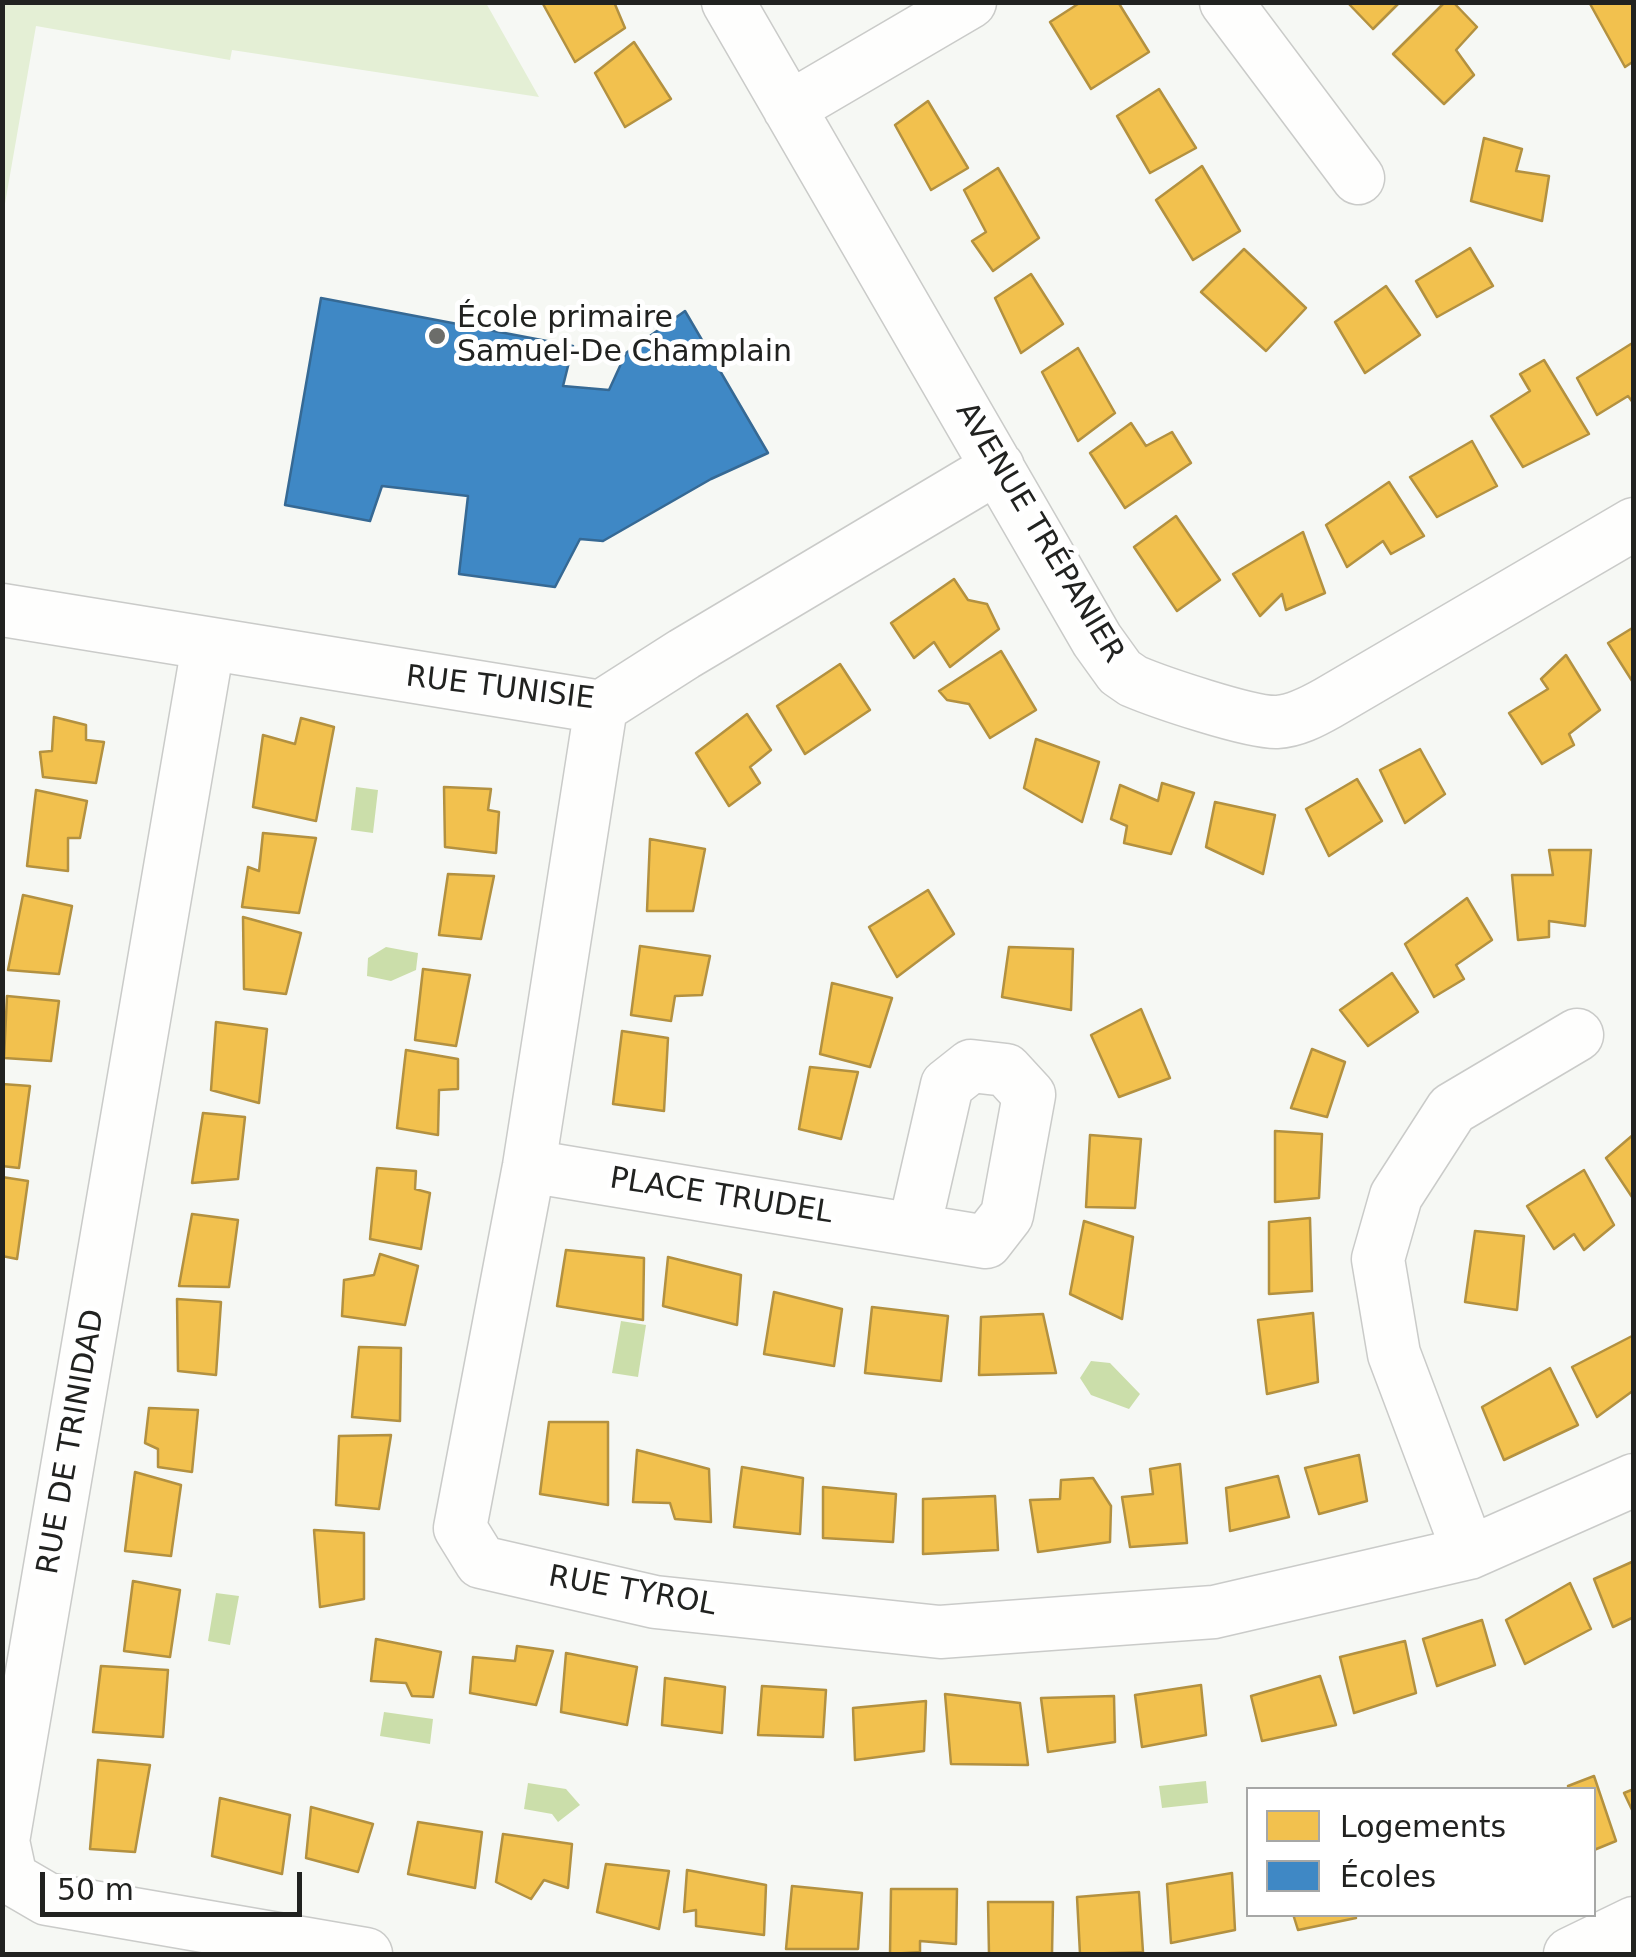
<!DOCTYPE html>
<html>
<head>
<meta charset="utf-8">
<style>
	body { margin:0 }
	#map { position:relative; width:1636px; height:1957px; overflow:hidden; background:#f6f8f4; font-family:"DejaVu Sans",sans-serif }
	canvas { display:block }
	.frame { position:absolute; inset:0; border:5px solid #212220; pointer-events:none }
	.legend { position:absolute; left:1246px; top:1787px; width:350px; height:130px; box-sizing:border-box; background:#fff; border:2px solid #a6a7a6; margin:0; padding:12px 18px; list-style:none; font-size:30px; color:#212220 }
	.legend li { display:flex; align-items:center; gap:20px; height:50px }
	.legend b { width:50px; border:2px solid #a6a7a6 }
	.scale { position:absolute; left:40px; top:1872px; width:262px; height:45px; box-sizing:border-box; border:5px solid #212220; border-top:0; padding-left:12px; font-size:30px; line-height:35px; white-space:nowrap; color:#212220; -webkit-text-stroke:8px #fff; paint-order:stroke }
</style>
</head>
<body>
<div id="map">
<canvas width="1636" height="1957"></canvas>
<div class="frame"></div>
<ul class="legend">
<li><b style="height:28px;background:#f2c14e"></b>Logements</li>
<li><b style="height:28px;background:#3f88c5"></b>Écoles</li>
</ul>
<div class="scale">50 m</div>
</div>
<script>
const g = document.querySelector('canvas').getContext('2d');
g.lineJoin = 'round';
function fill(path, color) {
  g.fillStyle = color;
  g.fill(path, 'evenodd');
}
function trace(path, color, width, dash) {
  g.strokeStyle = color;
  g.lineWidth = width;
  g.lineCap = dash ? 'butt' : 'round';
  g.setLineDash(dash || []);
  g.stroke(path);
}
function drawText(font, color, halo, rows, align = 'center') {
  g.font = font + ' "DejaVu Sans",sans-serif';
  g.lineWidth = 10;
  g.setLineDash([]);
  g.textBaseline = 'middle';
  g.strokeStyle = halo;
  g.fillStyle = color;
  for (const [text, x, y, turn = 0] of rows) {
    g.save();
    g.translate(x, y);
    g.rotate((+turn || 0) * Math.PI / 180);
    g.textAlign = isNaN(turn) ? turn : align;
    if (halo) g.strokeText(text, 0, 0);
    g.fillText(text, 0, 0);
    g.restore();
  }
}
fill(new Path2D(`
	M3,2L486,3L539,97L232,50L230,60L36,26L3,215Z`), '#e4efd5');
fill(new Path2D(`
	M356,787L378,790L373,833L351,830Z
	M386,947L418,953L416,970L391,981L367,976L368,958Z
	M621,1321L646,1325L638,1377L612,1373Z
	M1091,1361L1110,1363L1140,1394L1129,1409L1091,1395L1080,1378Z
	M216,1593L239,1596L230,1645L208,1641Z
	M384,1712L433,1719L430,1744L380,1736Z
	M1206,1781L1208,1803L1162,1808L1159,1786Z
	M528,1783L566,1789L580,1805L558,1822L552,1814L524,1809Z`), '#cbdeaa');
const homes = new Path2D(`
	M546,2H614L625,28L575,62L543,4Z
	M1081,2H1118L1149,52L1091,89L1050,22Z
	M1347,2H1400L1373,29Z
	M1445,2H1453L1477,27L1456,50L1474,75L1444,104L1393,54Z
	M1589,2H1634V61L1625,67Z
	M634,42L671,99L625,127L595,73Z
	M1159,89L1196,148L1150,173L1117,116Z
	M928,101L968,168L931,190L895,125Z
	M1484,138L1522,149L1516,171L1549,176L1542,221L1471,201Z
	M1202,166L1240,231L1193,260L1156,200Z
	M998,168L1039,238L993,271L972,241L986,232L964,190Z
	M1470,248L1493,286L1437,317L1416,281Z
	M1244,249L1306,308L1266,351L1201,292Z
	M1031,274L1063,324L1021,353L995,298Z
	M1386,286L1420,335L1365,373L1335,322Z
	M1634,342V404L1628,396L1597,415L1577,378Z
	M1078,348L1115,413L1078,441L1042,372Z
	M1544,360L1589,434L1523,467L1491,416L1530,391L1520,374Z
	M1131,423L1146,446L1172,432L1191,463L1125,508L1090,453Z
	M1472,441L1497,486L1437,517L1410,477Z
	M1389,482L1424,536L1391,554L1383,541L1347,567L1326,525Z
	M1176,516L1220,580L1177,611L1134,547Z
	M1303,532L1325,593L1286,610L1282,594L1260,616L1233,574Z
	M954,579L968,600L987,604L999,629L950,667L934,642L914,658L891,623Z
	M1634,627V684L1608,643Z
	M1001,651L1036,710L990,738L969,704L947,700L939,691Z
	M1566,655L1600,710L1569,734L1574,745L1542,764L1509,713L1548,689L1541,679Z
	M840,664L870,710L805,754L777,706Z
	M747,714L771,750L750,767L760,783L729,806L696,753Z
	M54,717L86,725V740L104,742L96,783L43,777L40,752L52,751Z
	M301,718L334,727L316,821L253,807L263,735L295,744Z
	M1036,739L1099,762L1082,822L1024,788Z
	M1420,749L1445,794L1405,823L1380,770Z
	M1357,779L1382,821L1329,856L1306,809Z
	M1162,783L1194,793L1171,854L1124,843L1127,826L1111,819L1120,785L1158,801Z
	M444,787L491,789L488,810L499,812L496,853L445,847Z
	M36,790L87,801L80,838H68V871L27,866Z
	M1215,802L1275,815L1263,874L1206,847Z
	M263,833L316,838L299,913L242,907L248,867L259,871Z
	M650,839L705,849L693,911H647Z
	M1549,850H1591L1585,926L1549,921V937L1518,940L1512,875H1553Z
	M448,874L494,876L481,939L439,935Z
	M928,890L954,934L897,977L869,927Z
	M23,895L72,906L59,974L8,970Z
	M1467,898L1492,940L1456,965L1464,979L1434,997L1405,944Z
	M243,917L301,933L286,994L244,989Z
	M640,946L710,956L702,995L675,996L671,1021L631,1015Z
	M1009,947L1073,949L1071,1010L1002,997Z
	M423,969L470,975L456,1046L415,1040Z
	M1392,973L1418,1012L1368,1046L1340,1010Z
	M832,983L892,998L870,1067L820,1054Z
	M7,996L59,1001L51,1061L4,1058Z
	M1141,1009L1170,1078L1119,1097L1091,1035Z
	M216,1022L267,1029L259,1103L211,1090Z
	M622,1031L668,1038L664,1111L613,1104Z
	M1312,1049L1345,1062L1327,1117L1291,1108Z
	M406,1050L458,1059V1089L439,1090L438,1135L397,1128Z
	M810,1067L858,1072L841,1139L799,1129Z
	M2,1084L30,1086L19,1168L2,1166Z
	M203,1113L245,1117L238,1179L192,1183Z
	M1275,1131L1322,1134L1319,1198L1275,1202Z
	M1634,1134V1200L1606,1158Z
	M1090,1135L1141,1139L1135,1208L1086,1207Z
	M377,1168L416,1171L415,1189L430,1193L421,1249L370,1239Z
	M1584,1170L1614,1225L1584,1250L1574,1234L1554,1249L1527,1206Z
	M2,1177L28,1181L17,1259L2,1256Z
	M192,1214L238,1220L229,1287L179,1286Z
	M1310,1218L1312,1291L1269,1294V1222Z
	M1084,1221L1133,1237L1122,1319L1070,1294Z
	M1475,1231L1524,1236L1517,1310L1465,1302Z
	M566,1250L644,1258L643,1320L557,1306Z
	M380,1254L418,1266L405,1325L342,1316L344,1280L374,1275Z
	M668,1257L741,1275L737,1325L663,1306Z
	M774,1292L842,1309L834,1366L764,1354Z
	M177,1299L221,1302L216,1375L178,1371Z
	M872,1307L948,1316L941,1381L865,1373Z
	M1313,1313L1318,1382L1267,1394L1258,1320Z
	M1043,1314L1056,1373L979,1375L981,1317Z
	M1634,1335V1390L1597,1417L1572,1367Z
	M359,1347L401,1348L400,1421L352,1417Z
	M1550,1368L1578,1425L1504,1460L1482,1407Z
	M149,1408L198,1410L192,1472L158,1467V1449L145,1443Z
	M549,1422H608V1505L540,1494Z
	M391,1435L379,1509L336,1505L339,1436Z
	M637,1450L709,1469L711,1522L675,1519L670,1503L633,1502Z
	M1359,1455L1367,1501L1319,1514L1305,1468Z
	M1180,1464L1187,1543L1130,1547L1122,1497L1153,1494L1150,1469Z
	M742,1467L803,1478L800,1534L734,1527Z
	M135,1472L181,1485L171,1556L125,1551Z
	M1278,1476L1289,1517L1230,1531L1226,1488Z
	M1093,1478L1111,1506L1110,1542L1038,1552L1030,1500L1060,1499L1061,1480Z
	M823,1487L896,1494L893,1542L823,1538Z
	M995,1496L998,1550L923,1554V1499Z
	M314,1530L364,1533V1599L320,1607Z
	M1634,1561V1617L1613,1627L1594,1579Z
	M133,1581L180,1590L170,1657L124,1651Z
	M1570,1583L1591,1629L1525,1664L1506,1620Z
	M1482,1620L1495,1665L1437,1686L1423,1639Z
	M376,1639L441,1652L433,1697L412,1696L406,1683L371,1681Z
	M1405,1641L1416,1693L1354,1713L1340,1657Z
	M517,1646L553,1651L536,1705L470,1693L473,1657L515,1661Z
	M566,1653L637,1667L627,1725L561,1712Z
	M101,1666L168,1670L163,1737L93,1732Z
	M1320,1676L1336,1725L1262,1741L1251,1696Z
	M665,1678L725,1687L722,1733L662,1725Z
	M1201,1685L1206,1735L1142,1747L1135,1695Z
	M762,1686L826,1690L823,1737L758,1735Z
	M945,1694L1020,1703L1028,1765L951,1764Z
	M1114,1696L1115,1742L1048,1752L1041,1698Z
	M926,1701L924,1751L855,1760L853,1708Z
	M98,1760L150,1765L135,1852L90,1849Z
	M1594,1776L1616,1841L1594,1850V1790H1569L1568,1786Z
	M1634,1789V1814L1624,1793Z
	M220,1798L290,1815L282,1874L212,1856Z
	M311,1807L373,1824L358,1872L306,1858Z
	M418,1822L482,1832L475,1888L408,1874Z
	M503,1834L572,1844L568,1888L544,1880L531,1899L496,1882Z
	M606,1864L669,1871L659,1929L597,1912Z
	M687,1870L766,1885L764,1935L696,1926V1910L684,1912Z
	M1232,1873L1235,1930L1171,1943L1167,1884Z
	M792,1886L862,1893L858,1949H786Z
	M891,1889H957L956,1944L920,1941V1952L890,1954Z
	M1139,1892L1143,1952L1080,1954L1077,1897Z
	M988,1902H1053L1052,1954H989Z
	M1293,1914H1355L1356,1918L1298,1930Z`);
fill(homes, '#f2c14e');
trace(homes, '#b39140', 2.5);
const schools = new Path2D(`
	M321,298L573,346L563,386L609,390L626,353L685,311L768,453L711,479L603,541L580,539L555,587L459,574L468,496L382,486L370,521L285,505Z`);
fill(schools, '#3f88c5');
trace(schools, '#366994', 2.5);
const minor = new Path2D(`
	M728,2L1097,640L1120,672L1133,681C1159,692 1250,723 1277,722C1295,721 1312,712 1328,703L1634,524
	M1226,2L1358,178
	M789,108L970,2
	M2,610L601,707L684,654L998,467
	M208,646L3,1841L11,1878L47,1899L366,1954
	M601,707L529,1166L460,1528L481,1562L655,1602L940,1632L1214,1612L1469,1553L1634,1480
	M529,1166L986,1242L1007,1215L1029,1095L1006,1070L971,1066L947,1085L914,1229
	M1469,1553L1394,1354L1378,1259L1396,1196L1452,1109L1577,1035
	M1570,1954L1634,1923`);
trace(minor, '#cacbc9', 55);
trace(minor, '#fefefd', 52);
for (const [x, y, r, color] of [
	[437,336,10,"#6c6d6a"]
]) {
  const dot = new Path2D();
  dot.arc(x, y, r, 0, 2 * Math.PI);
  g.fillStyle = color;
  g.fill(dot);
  trace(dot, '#fff', 4);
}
drawText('30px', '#212220', '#fff', [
	["École primaire",457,319],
	["Samuel-De Champlain",457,353]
], 'left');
drawText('30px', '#212220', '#fff', [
	["AVENUE TRÉPANIER",1039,533,59],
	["RUE TUNISIE",500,689,7],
	["PLACE TRUDEL",721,1197,9],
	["RUE DE TRINIDAD",72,1442,-80],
	["RUE TYROL",632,1592,10]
]);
</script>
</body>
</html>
